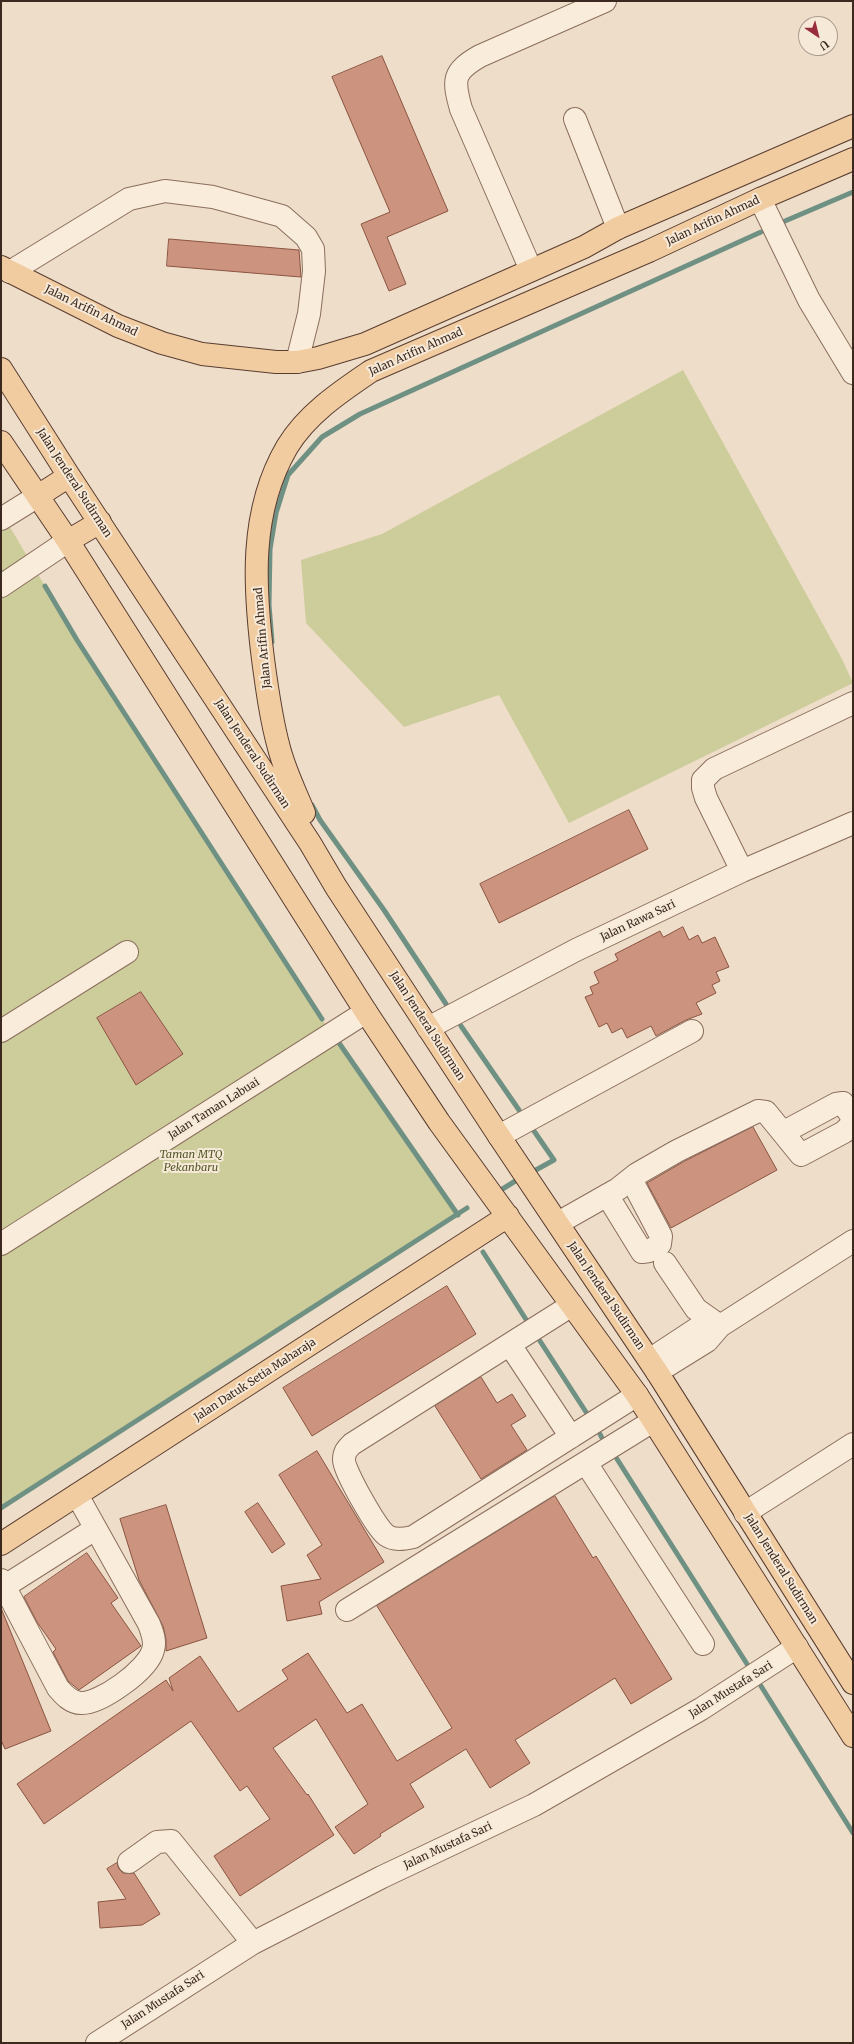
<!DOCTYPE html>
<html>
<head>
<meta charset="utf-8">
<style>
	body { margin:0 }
	#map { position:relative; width:854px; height:2044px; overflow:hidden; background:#eeddc8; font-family:Merriweather,serif }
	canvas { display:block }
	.frame { position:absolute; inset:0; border:2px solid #3b2920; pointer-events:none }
	.north { position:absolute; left:798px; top:16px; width:40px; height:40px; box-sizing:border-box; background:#f6e9d7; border:1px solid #ab9c8e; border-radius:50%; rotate:145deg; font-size:11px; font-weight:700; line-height:16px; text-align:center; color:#3b2920 }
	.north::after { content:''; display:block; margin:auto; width:14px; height:18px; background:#992d3d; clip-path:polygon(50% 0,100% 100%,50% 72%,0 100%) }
</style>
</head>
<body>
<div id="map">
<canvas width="854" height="2044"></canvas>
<div class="frame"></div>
<div class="north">U</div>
</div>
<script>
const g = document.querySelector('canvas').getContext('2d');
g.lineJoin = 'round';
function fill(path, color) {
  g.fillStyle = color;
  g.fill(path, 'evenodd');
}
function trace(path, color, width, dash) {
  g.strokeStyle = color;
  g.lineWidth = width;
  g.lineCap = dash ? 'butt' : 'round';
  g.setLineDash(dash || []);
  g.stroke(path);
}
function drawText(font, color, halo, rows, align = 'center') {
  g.font = font + ' Merriweather,serif';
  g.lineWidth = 4;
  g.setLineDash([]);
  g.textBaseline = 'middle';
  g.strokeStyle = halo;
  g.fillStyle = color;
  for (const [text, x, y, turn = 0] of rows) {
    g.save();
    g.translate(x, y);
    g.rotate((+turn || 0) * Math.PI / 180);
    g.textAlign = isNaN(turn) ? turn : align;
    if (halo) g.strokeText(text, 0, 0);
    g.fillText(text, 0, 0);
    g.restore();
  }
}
fill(new Path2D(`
	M683,370L842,659L853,683L569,823L499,695L404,727L306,623L301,560L382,534Z
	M1,512L77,640L318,1014L363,1075L458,1215L1,1508Z`), '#cdcc9b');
trace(new Path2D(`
	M785,221L853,192
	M45,586L77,640L322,1019
	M272,642L269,605L270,549L276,513L288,475L322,437L360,414L761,232
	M312,805L320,820L384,910L446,1004
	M461,1026L519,1110
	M337,1040L458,1215
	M534,1171L554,1160L534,1131
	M496,1193L517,1180
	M483,1252L527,1321
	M540,1341L586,1412
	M600,1434L602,1438
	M617,1459L747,1664
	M1,1508L467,1208
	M761,1686L853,1833`), '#6f9184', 5);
const building = new Path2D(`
	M382,56L448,211L387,237L406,284L389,291L361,224L390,212L332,77Z
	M169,239L299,250L301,277L167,266Z
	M629,810L648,849L499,923L480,884Z
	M683,927L689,940L698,935L702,943L715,937L729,967L716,972L720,981L712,985L716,993L696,1003L702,1014L686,1020L656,1036L651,1026L627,1038L622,1028L612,1033L607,1023L599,1027L585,997L593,994L590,987L599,983L594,972L618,960L615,954L660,931L663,937Z
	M141,992L183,1054L136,1085L97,1018Z
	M753,1127L777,1170L671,1228L647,1183L683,1162Z
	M447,1286L476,1334L312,1436L283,1388Z
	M481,1377L497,1403L512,1394L526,1416L511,1425L527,1450L481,1479L435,1406Z
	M317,1451L384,1562L319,1602L322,1614L287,1621L281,1586L321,1579L307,1555L322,1545L279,1475Z
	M555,1496L593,1558L596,1556L672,1679L631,1704L615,1678L515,1740L530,1763L490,1788L466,1749L410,1784L424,1807L380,1834L381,1836L354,1854L335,1827L368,1804L316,1719L273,1748L307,1795L308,1794L334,1835L240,1896L214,1856L270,1819L247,1786L240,1791L191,1721L44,1824L17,1784L166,1680L173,1691L169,1678L200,1656L238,1712L288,1679L282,1670L308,1653L347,1713L362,1704L397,1761L452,1728L377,1606Z
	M258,1503L285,1544L272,1553L245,1512Z
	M166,1505L207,1638L166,1651V1639L163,1626L139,1580L120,1519Z
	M87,1553L118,1598L111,1603L141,1646L79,1690L68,1681L53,1652L56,1649L37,1622L24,1597Z
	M1,1608L51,1731L5,1749L1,1740Z
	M117,1863L119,1869L123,1873H134L160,1914L142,1925L100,1928L98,1902L126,1899L107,1869Z`);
fill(building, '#cc937e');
trace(building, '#8a5442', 1);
const minor = new Path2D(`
	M575,119L618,228
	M760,199L809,300L853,373
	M531,270L461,109C453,80 452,72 480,56L605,1
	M10,272L129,199L165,191L213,197L282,216L306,237L313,249L314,271L309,314L297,362
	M1,519L38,496
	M1,586L68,541
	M742,871L706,798L703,788V780L714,769L853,703
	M428,1028L576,950L742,871L853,823
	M1,1031L127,952
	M499,1136L692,1031
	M607,1195L642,1252L649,1251L660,1244L661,1236L631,1179
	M558,1223L618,1189L637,1174L677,1151L758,1111L766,1112L801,1155L844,1132L851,1125L853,1119L843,1103L836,1104L784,1132
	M1,1244L366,1012
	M665,1263L696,1309L720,1326
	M572,1305L352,1444C347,1449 344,1452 344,1460C344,1471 376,1527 386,1535C394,1541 404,1539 413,1537L637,1395
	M510,1345L571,1437
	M654,1357L698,1328L720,1326
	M657,1372L707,1341L720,1326L853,1241
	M586,1463L703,1644
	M745,1513L853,1444
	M1,1580L58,1688C64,1695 71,1703 81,1703C100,1704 148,1670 153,1650C156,1641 152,1632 149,1624L77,1495
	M5,1586L95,1529
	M347,1610L653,1421
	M129,1862L157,1842L171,1841L253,1943
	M97,2043L253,1943L382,1877L534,1805L701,1709L797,1647`);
const major = new Path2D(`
	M1,267L118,326L162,343L202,354L276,362H297L318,358L365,344L584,247L618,228L853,126
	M1,369L69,476L310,843L336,887L499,1136L657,1372L853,1683
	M1,442L68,541L366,1012L439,1122L637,1395L853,1736
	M38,496L69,476
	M68,541L100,522
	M304,813C295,791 285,771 279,748C271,719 267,689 263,659C254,587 249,512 287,447C307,414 340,392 371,371L649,251L760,199L853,159
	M1,1544L508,1216`);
trace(minor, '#8b6e5d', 24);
trace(major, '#593d31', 24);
trace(minor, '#f9ecdb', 22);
trace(major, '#f1cca1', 22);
drawText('11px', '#3b2920', '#f6e9d7', [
	["Jalan Arifin Ahmad",713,221,-25],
	["Jalan Arifin Ahmad",91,311,26],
	["Jalan Arifin Ahmad",416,352,-24],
	["Jalan Jenderal Sudirman",74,483,57],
	["Jalan Arifin Ahmad",263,638,-95],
	["Jalan Jenderal Sudirman",252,754,57],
	["Jalan Rawa Sari",638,921,-25],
	["Jalan Jenderal Sudirman",427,1026,57],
	["Jalan Taman Labuai",214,1109,-32],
	["Jalan Jenderal Sudirman",606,1296,56],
	["Jalan Datuk Setia Maharaja",255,1380,-33],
	["Jalan Jenderal Sudirman",781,1569,58],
	["Jalan Mustafa Sari",731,1690,-32],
	["Jalan Mustafa Sari",448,1846,-25],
	["Jalan Mustafa Sari",163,2000,-33]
]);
drawText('italic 11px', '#525727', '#f6e9d7', [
	["Taman MTQ",191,1155],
	["Pekanbaru",191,1168]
]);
</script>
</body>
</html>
